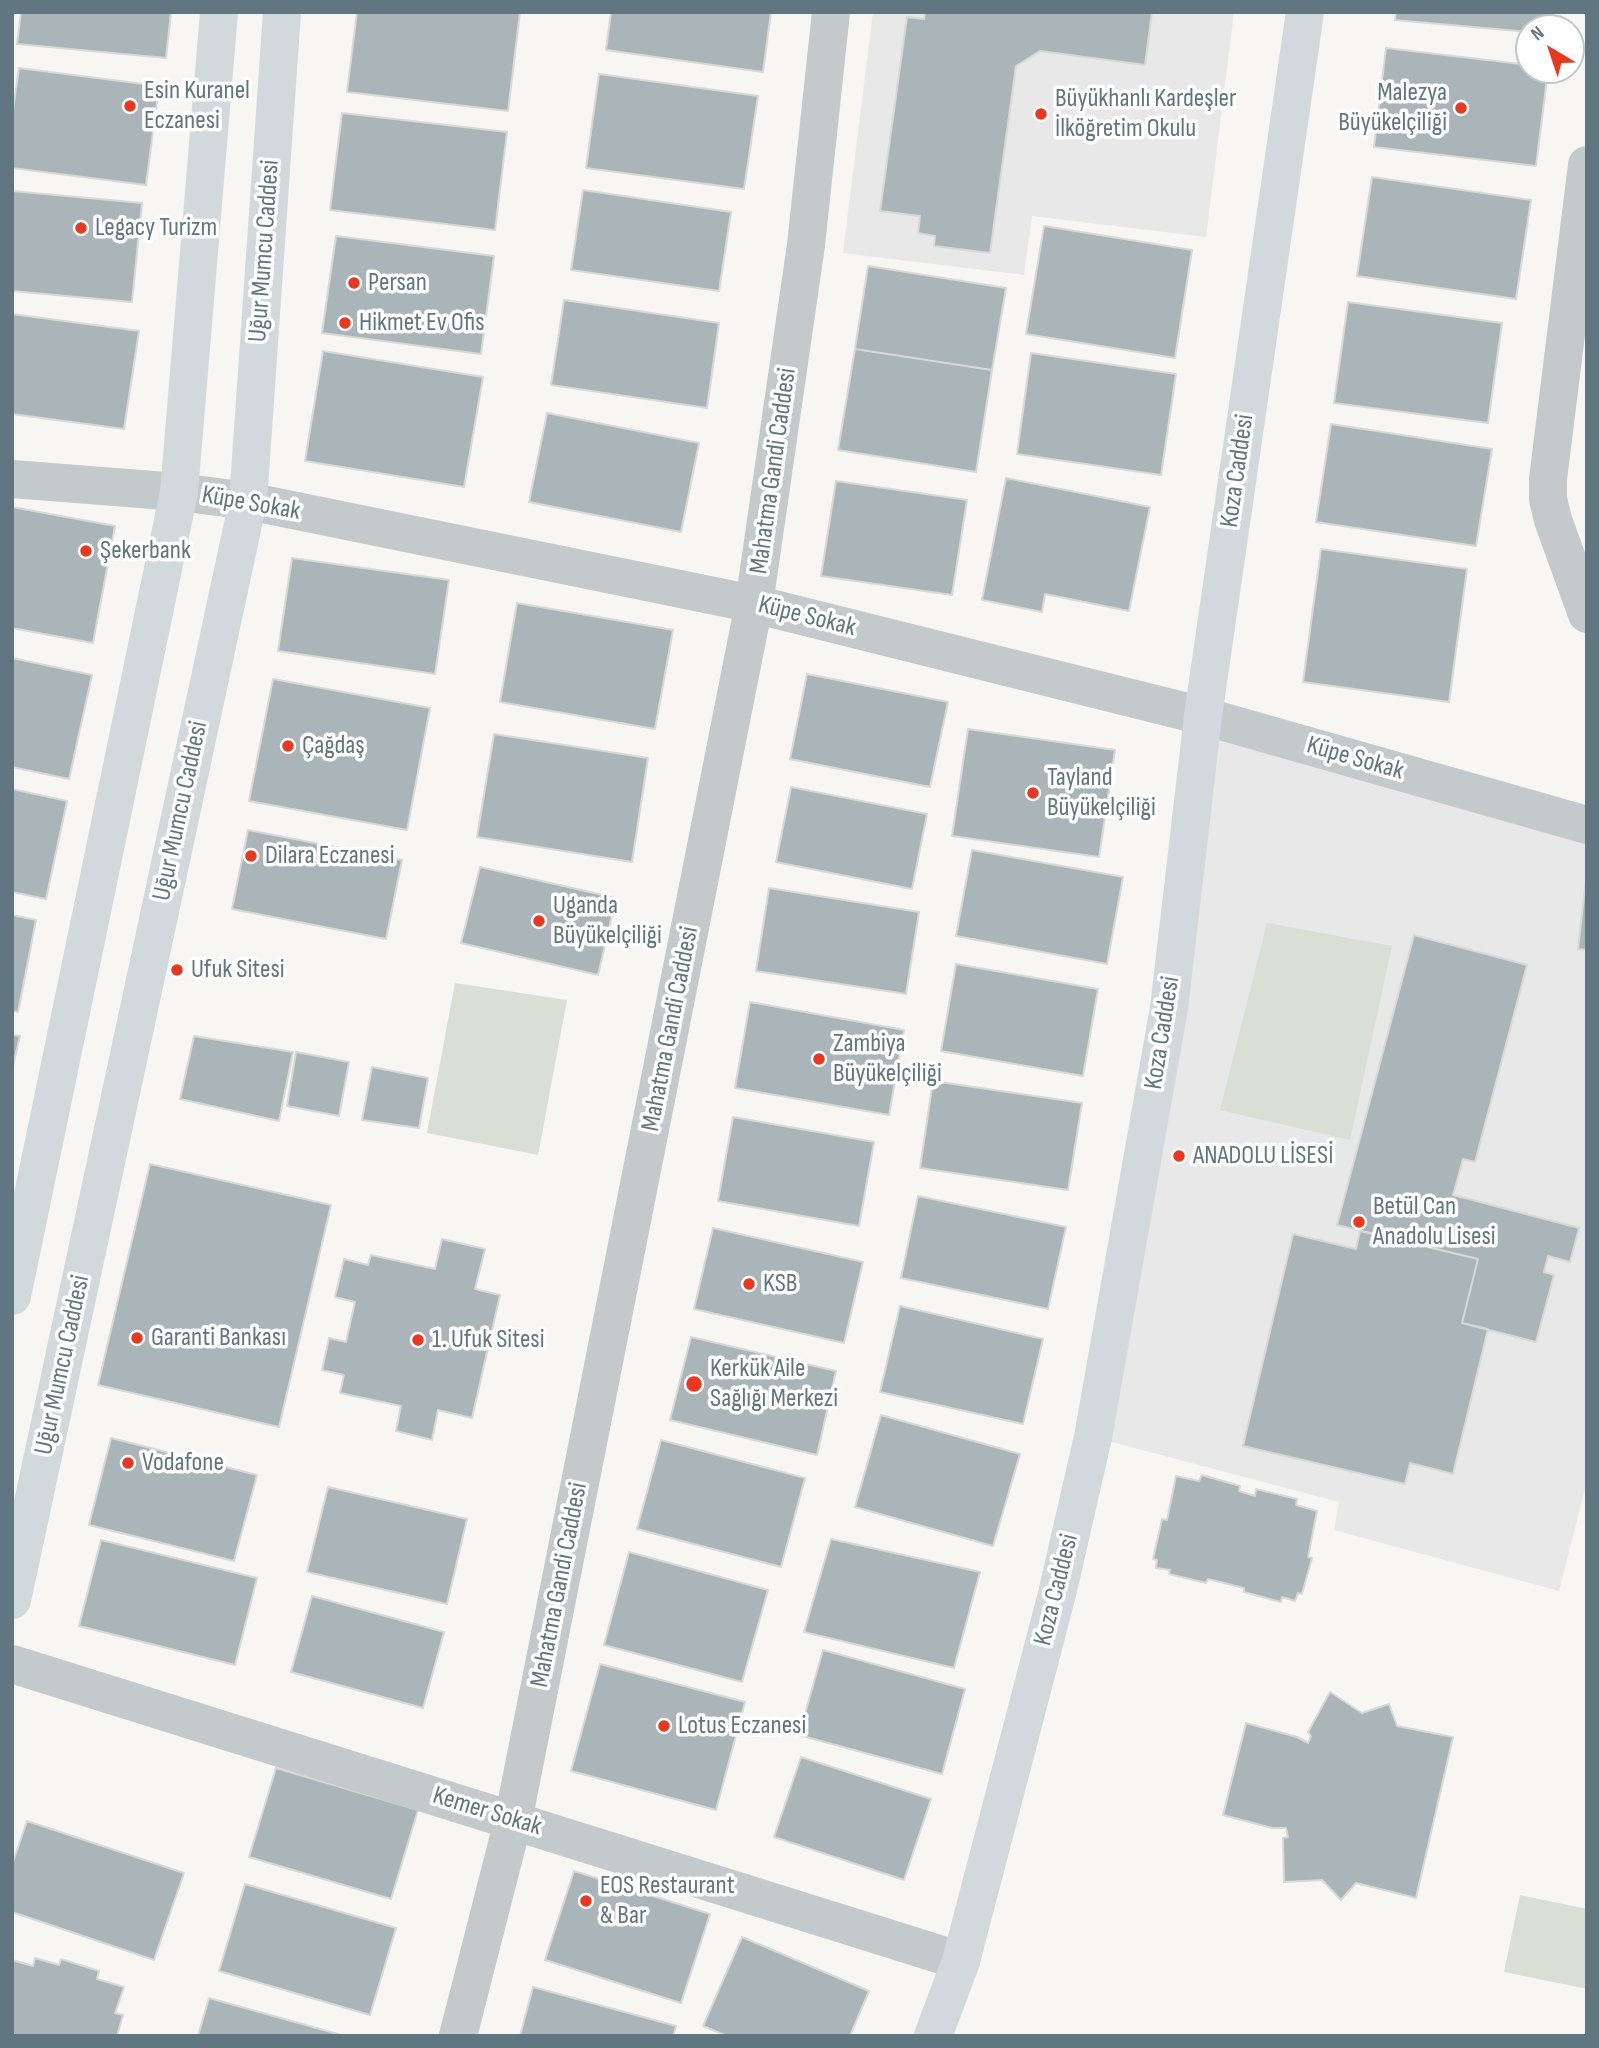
<!DOCTYPE html>
<html>
<head>
<meta charset="utf-8">
<style>
	body { margin:0 }
	#map { position:relative; width:1599px; height:2048px; overflow:hidden; background:#f7f6f3; font-family:"Sofia Sans Condensed",sans-serif }
	canvas { display:block }
	.frame { position:absolute; inset:0; border:14px solid #607680; pointer-events:none }
	.north { position:absolute; left:1515px; top:14px; width:70px; height:70px; box-sizing:border-box; background:#fff; border:2px solid #bfc8cc; border-radius:50%; rotate:321deg; font-size:19px; font-weight:700; line-height:28px; text-align:center; color:#607680 }
	.north::after { content:''; display:block; margin:auto; width:24px; height:32px; background:#ec361e; clip-path:polygon(50% 0,100% 100%,50% 72%,0 100%) }
</style>
</head>
<body>
<div id="map">
<canvas width="1599" height="2048"></canvas>
<div class="frame"></div>
<div class="north">N</div>
</div>
<script>
const g = document.querySelector('canvas').getContext('2d');
g.lineJoin = 'round';
function fill(path, color) {
  g.fillStyle = color;
  g.fill(path, 'evenodd');
}
function trace(path, color, width, dash) {
  g.strokeStyle = color;
  g.lineWidth = width;
  g.lineCap = dash ? 'butt' : 'round';
  g.setLineDash(dash || []);
  g.stroke(path);
}
function drawText(font, color, halo, rows, align = 'center') {
  g.font = font + ' "Sofia Sans Condensed",sans-serif';
  g.lineWidth = 7;
  g.setLineDash([]);
  g.textBaseline = 'middle';
  g.strokeStyle = halo;
  g.fillStyle = color;
  for (const [text, x, y, turn = 0] of rows) {
    g.save();
    g.translate(x, y);
    g.rotate((+turn || 0) * Math.PI / 180);
    g.textAlign = isNaN(turn) ? turn : align;
    if (halo) g.strokeText(text, 0, 0);
    g.fillText(text, 0, 0);
    g.restore();
  }
}
fill(new Path2D(`
	M873,12H1234L1206,237L1032,216L1024,275L843,253Z
	M1203,716L1587,825V1481L1559,1591L1334,1530L1339,1502L1093,1437Z`), '#e7e8e7');
fill(new Path2D(`
	M1267,923L1392,946L1350,1140L1220,1110Z
	M455,983L567,1000L538,1155L427,1133Z
	M1520,1895L1587,1909V1989L1504,1972Z`), '#d9dfd4');
const building = new Path2D(`
	M21,12H171L166,58L17,44Z
	M357,12H520L508,111L347,92Z
	M611,12H771L763,72L606,50Z
	M925,12H1152L1145,65L1040,51L1016,66L990,253L934,246L935,236L918,233L920,216L880,211L907,17L924,19Z
	M1396,12H1553L1551,28H1529V32L1395,20Z
	M1386,48L1529,65V70H1548L1536,166L1374,147Z
	M19,68L159,86L146,185L12,168V117Z
	M599,74L758,96L744,189L586,168Z
	M342,113L507,132L495,230L330,210Z
	M1372,177L1531,200L1516,299L1357,276Z
	M583,190L731,212L719,291L571,270Z
	M12,191L142,203L132,302L12,291Z
	M1044,226L1192,250L1175,358L1026,334Z
	M336,236L494,256L481,354L322,333Z
	M868,266L1006,288L992,370L855,349Z
	M564,300L719,323L707,408L551,385Z
	M1348,302L1502,323L1488,423L1334,403Z
	M12,314L139,331L124,429L12,414Z
	M855,349L992,370L976,472L838,450Z
	M323,351L483,377L464,487L305,461Z
	M1031,353L1176,374L1161,475L1017,454Z
	M547,413L699,443L681,532L529,502Z
	M1331,424L1492,449L1476,546L1316,522Z
	M1006,478L1150,507L1129,611L1045,594L1042,612L982,600Z
	M836,481L967,500L952,595L821,576Z
	M12,507L115,526L93,643L12,628Z
	M1321,549L1467,569L1449,702L1303,682Z
	M292,558L449,580L435,674L278,651Z
	M517,603L673,630L655,729L500,702Z
	M12,658L92,675L69,779L12,767Z
	M807,674L948,702L930,787L790,759Z
	M273,679L430,708L407,830L249,801Z
	M968,729L1115,750L1099,857L952,836Z
	M494,734L648,758L632,862L477,837Z
	M791,787L927,814L912,889L776,862Z
	M12,789L67,801L46,899L12,892Z
	M248,830L402,860L386,939L232,909Z
	M972,850L1123,877L1107,964L956,936Z
	M480,867L616,898L598,975L461,943Z
	M1586,879H1587V950L1578,949Z
	M769,888L919,912L906,994L756,971Z
	M12,915L36,920L18,1012L12,1011Z
	M1414,935L1527,965L1475,1162L1463,1159L1453,1195L1579,1228L1570,1262L1548,1256L1544,1272L1554,1275L1536,1342L1462,1323L1478,1259L1337,1225Z
	M956,964L1098,989L1083,1076L941,1051Z
	M750,1002L904,1030L889,1115L735,1088Z
	M12,1035L20,1036L12,1070Z
	M194,1036L293,1052L279,1121L180,1099Z
	M296,1052L349,1062L339,1116L287,1106Z
	M372,1067L428,1078L419,1128L362,1120Z
	M933,1081L1082,1103L1068,1190L920,1168Z
	M733,1117L874,1142L859,1226L718,1201Z
	M150,1164L331,1205L279,1427L98,1385Z
	M918,1196L1066,1227L1048,1309L901,1278Z
	M713,1228L863,1262L844,1343L694,1309Z
	M1360,1231L1478,1259L1462,1323L1488,1329L1453,1474L1410,1463L1405,1484L1243,1446L1293,1234L1356,1249Z
	M442,1239L485,1249L475,1289L500,1295L472,1418L438,1410L432,1440L396,1431L401,1406L340,1393L344,1375L322,1370L329,1338L346,1342L355,1302L335,1297L344,1259L368,1265L371,1255L435,1269Z
	M900,1306L1043,1339L1023,1424L880,1392Z
	M691,1337L836,1371L817,1455L670,1420Z
	M881,1415L1020,1454L993,1546L855,1507Z
	M111,1438L257,1475L234,1561L89,1525Z
	M661,1440L805,1478L781,1567L637,1529Z
	M1202,1475L1240,1486L1239,1491L1255,1496L1256,1489L1297,1499L1296,1505L1317,1511L1308,1557L1312,1558L1302,1594L1298,1593L1295,1601L1282,1597L1281,1602L1244,1592V1588L1208,1579L1206,1583L1169,1574L1170,1570L1156,1568L1157,1560L1153,1559L1162,1519L1167,1520L1176,1476L1199,1481Z
	M328,1487L467,1519L447,1604L307,1572Z
	M831,1539L980,1572L954,1668L804,1632Z
	M101,1540L257,1578L235,1665L79,1626Z
	M629,1552L768,1590L742,1682L604,1645Z
	M312,1596L444,1632L423,1708L291,1672Z
	M823,1650L965,1689L942,1774L799,1735Z
	M600,1664L745,1702L716,1810L571,1771Z
	M1330,1692L1362,1713L1389,1704L1397,1726L1453,1737L1416,1898L1356,1883L1341,1900L1322,1880L1284,1882L1283,1838L1288,1837L1286,1828H1272L1223,1815L1246,1723L1297,1737L1308,1743L1311,1736L1308,1732Z
	M801,1757L931,1799L904,1880L774,1837Z
	M276,1768L418,1810L391,1899L249,1857Z
	M27,1821L184,1873L154,1960L12,1912V1865Z
	M574,1871L710,1914L681,2003L545,1960Z
	M245,1884L396,1928L370,2015L219,1971Z
	M742,1937L869,1991L850,2036H727L703,2026Z
	M35,1958L59,1965L61,1959L99,1971L97,1979L124,1987L115,2013L123,2015L117,2036H12V1960L33,1966Z
	M533,1987L676,2026L673,2036H520Z
	M209,1998L345,2036H198Z`);
fill(building, '#aab5b9');
trace(building, '#d8d8d6', 2);
trace(new Path2D(`
	M1587,165L1548,479V499L1553,520L1587,614
	M12,479L179,492L248,501L754,604L1203,716L1587,825
	M12,1664L961,1961
	M458,2036L513,1821L754,604L806,245L831,12`), '#c4c9cb', 38);
trace(new Path2D(`
	M12,1296L179,492L219,12
	M12,1600L248,501L282,12
	M933,2036L961,1961L1057,1594L1093,1437L1169,1008L1203,716L1305,12`), '#d2d9dc', 38);
for (const [x, y, r, color] of [
	[130,106,7,"#ec361e"],
	[1461,108,7,"#ec361e"],
	[1041,114,7,"#ec361e"],
	[81,228,7,"#ec361e"],
	[354,283,7,"#ec361e"],
	[345,323,7,"#ec361e"],
	[86,551,7,"#ec361e"],
	[288,746,7,"#ec361e"],
	[1033,793,7,"#ec361e"],
	[251,856,7,"#ec361e"],
	[539,921,7,"#ec361e"],
	[177,970,7,"#ec361e"],
	[819,1059,7,"#ec361e"],
	[1179,1156,7,"#ec361e"],
	[1359,1222,7,"#ec361e"],
	[749,1284,7,"#ec361e"],
	[137,1338,7,"#ec361e"],
	[418,1340,7,"#ec361e"],
	[694,1384,9,"#ec361e"],
	[128,1463,7,"#ec361e"],
	[664,1726,7,"#ec361e"],
	[586,1901,7,"#ec361e"]
]) {
  const dot = new Path2D();
  dot.arc(x, y, r, 0, 2 * Math.PI);
  g.fillStyle = color;
  g.fill(dot);
  trace(dot, '#fff', 2.5);
}
drawText('26px', '#607680', '#fff', [
	["Esin Kuranel",144,91],
	["Eczanesi",144,121],
	["Malezya",1447,93,"right"],
	["Büyükelçiliği",1447,123,"right"],
	["Büyükhanlı Kardeşler",1055,99],
	["İlköğretim Okulu",1055,129],
	["Legacy Turizm",95,228],
	["Persan",368,283],
	["Hikmet Ev Ofis",359,323],
	["Şekerbank",100,551],
	["Çağdaş",302,746],
	["Tayland",1047,778],
	["Büyükelçiliği",1047,808],
	["Dilara Eczanesi",265,856],
	["Uganda",553,906],
	["Büyükelçiliği",553,936],
	["Ufuk Sitesi",191,970],
	["Zambiya",833,1044],
	["Büyükelçiliği",833,1074],
	["ANADOLU LİSESİ",1193,1156],
	["Betül Can",1373,1207],
	["Anadolu Lisesi",1373,1237],
	["KSB",763,1284],
	["Garanti Bankası",151,1338],
	["1. Ufuk Sitesi",432,1340],
	["Kerkük Aile",710,1369],
	["Sağlığı Merkezi",710,1399],
	["Vodafone",142,1463],
	["Lotus Eczanesi",678,1726],
	["EOS Restaurant",600,1886],
	["& Bar",600,1916]
], 'left');
drawText('26px', '#607680', '#fff', [
	["Uğur Mumcu Caddesi",265,251,-86],
	["Mahatma Gandi Caddesi",774,471,-82],
	["Koza Caddesi",1238,471,-82],
	["Küpe Sokak",251,504,10],
	["Küpe Sokak",807,617,14],
	["Küpe Sokak",1355,759,16],
	["Uğur Mumcu Caddesi",181,811,-78],
	["Mahatma Gandi Caddesi",671,1029,-79],
	["Koza Caddesi",1163,1033,-81],
	["Uğur Mumcu Caddesi",63,1365,-78],
	["Mahatma Gandi Caddesi",560,1585,-79],
	["Koza Caddesi",1057,1590,-76],
	["Kemer Sokak",487,1812,17]
]);
</script>
</body>
</html>
